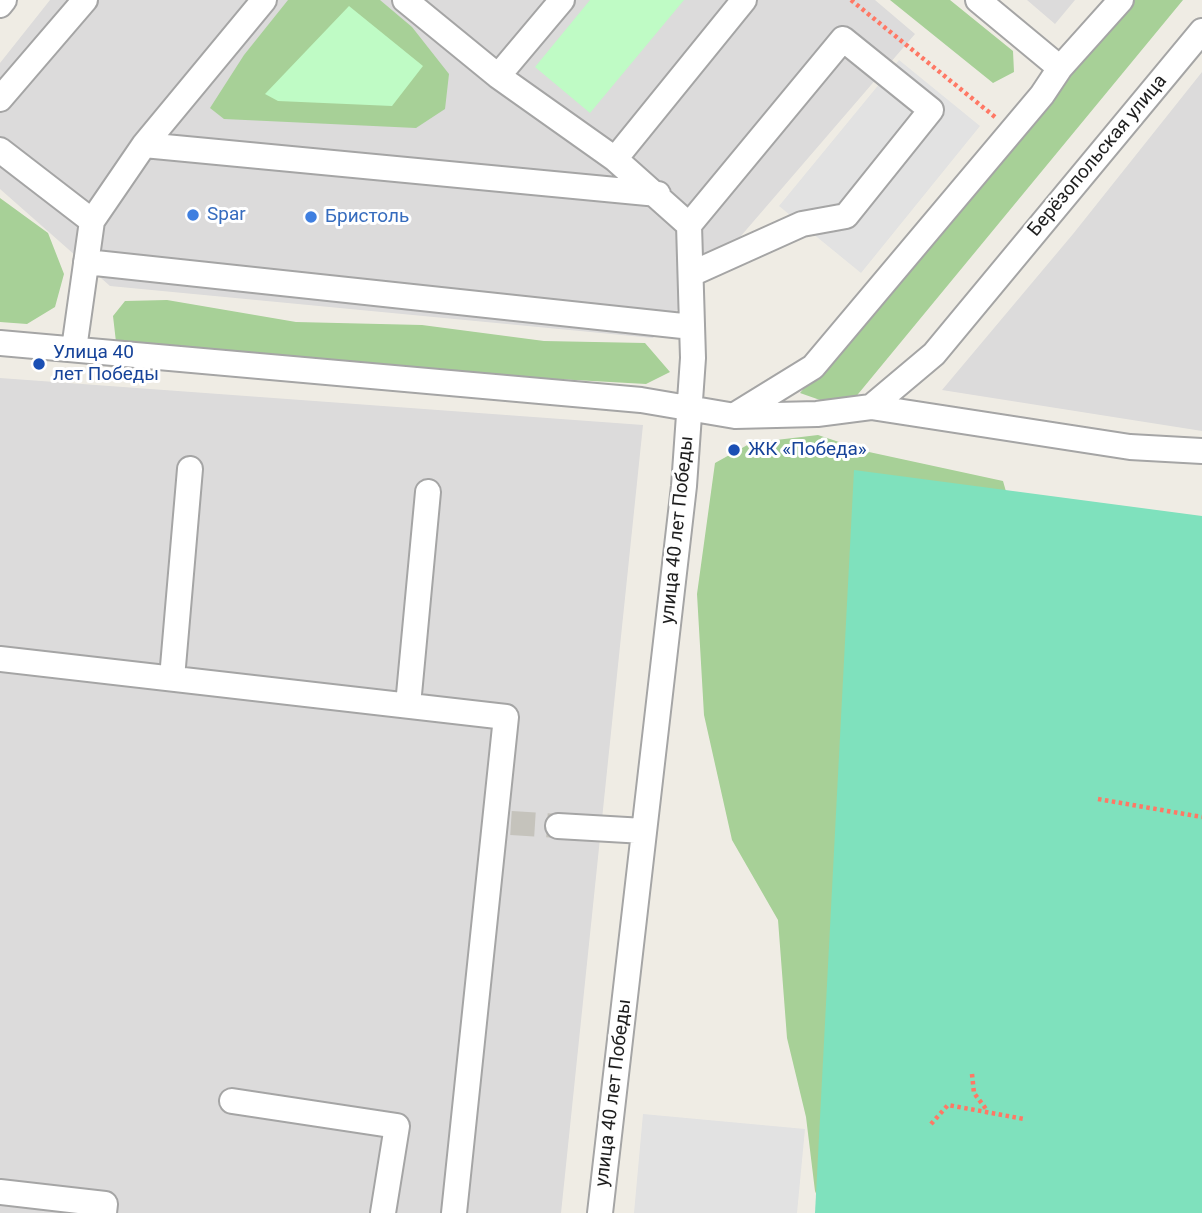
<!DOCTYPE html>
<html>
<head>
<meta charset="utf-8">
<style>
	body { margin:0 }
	canvas { display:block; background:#efece4 }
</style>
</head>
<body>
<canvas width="1202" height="1213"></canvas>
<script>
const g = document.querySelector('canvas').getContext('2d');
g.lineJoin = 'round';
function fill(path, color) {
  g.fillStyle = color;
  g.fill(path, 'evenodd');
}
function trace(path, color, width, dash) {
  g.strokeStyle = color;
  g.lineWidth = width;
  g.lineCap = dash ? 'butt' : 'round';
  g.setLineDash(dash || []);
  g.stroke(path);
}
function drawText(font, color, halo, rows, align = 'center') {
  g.font = font + ' Roboto,sans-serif';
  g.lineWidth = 6;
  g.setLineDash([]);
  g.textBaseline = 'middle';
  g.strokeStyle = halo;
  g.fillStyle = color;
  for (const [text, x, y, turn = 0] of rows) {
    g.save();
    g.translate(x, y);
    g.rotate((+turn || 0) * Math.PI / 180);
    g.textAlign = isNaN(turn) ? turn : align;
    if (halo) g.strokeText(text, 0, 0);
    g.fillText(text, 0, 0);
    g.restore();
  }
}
fill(new Path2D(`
	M50,0H875L915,34L653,338L110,286L0,189V63Z
	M1027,0H1075L1055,24Z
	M1202,72V431L942,390L1073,234Z
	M0,378L643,425L561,1213H0Z`), '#dcdbdb');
fill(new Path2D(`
	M288,0H380L412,27L449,74L445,109L416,128L224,119L210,108L244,55Z
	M890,0H950L1013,51L1014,72L993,83Z
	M1123,0H1183L854,399L820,400L800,393L1062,81Z
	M0,198L48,233L64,274L55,307L27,324L0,322Z
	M167,300L296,322L422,325L544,341L645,343L670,372L646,384L539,378L342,364L116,342L113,316L125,301Z
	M818,435L869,452L1003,481L1025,558L824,1213L815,1191L806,1117L787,1038L778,920L732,840L704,715L697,594L715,463L751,443Z`), '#a7d097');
fill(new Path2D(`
	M590,0H684L590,113L535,67Z
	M349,6L423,66L392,106L278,101L265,94Z`), '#bffbc5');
fill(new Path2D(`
	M854,470L1202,516V1213H815Z`), '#7fe1bd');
fill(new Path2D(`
	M899,60L980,126L861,273L779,206Z
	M643,1114L805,1129L797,1213H634Z`), '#e2e2e2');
trace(new Path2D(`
	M511,823L558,826`), '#c5c3bc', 24, [24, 12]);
const minor = new Path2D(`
	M405,0L498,76L615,159L689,225L693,358L684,486L600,1213
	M978,0L1060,68
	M0,5L4,0
	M498,76L562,0
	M0,99L85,0
	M144,145L658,194
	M0,150L92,221L74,349
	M615,159L744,0
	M92,221L144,145L264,0
	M689,225L843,39L931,110L846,216L802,224L691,274
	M86,262L692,327
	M0,343L641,400L735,416L817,414L871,407L1130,447L1202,451
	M871,407L934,354L1202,31
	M735,415L813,367L1042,95L1060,68L1121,0
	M0,659L506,717L454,1213
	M172,678L190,469
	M408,705L428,492
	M558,826L644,831
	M232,1101L397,1126L383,1213
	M0,1192L105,1204L104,1213`);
trace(minor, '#a5a5a5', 28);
trace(new Path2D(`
	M851,0L995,117
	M1098,799L1202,817
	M972,1074L974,1093L986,1109
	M931,1124L948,1105L1024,1119`), '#ff7865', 4.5, [3.5, 3.5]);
trace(minor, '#fff', 24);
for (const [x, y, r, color] of [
	[193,215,7,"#3f7fe0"],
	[311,217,7,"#3f7fe0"],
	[39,364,7,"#1a4fb4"],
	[734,450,7,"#1a4fb4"]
]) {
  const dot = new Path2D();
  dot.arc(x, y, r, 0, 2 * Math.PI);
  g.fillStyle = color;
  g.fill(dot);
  trace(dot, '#fff', 2.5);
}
drawText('19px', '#1e1e1e', '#fff', [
	["Берёзопольская улица",1098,156,-50],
	["улица 40 лет Победы",678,530,-84],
	["улица 40 лет Победы",614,1093,-83]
]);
drawText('19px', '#366cbe', '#fff', [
	["Spar",207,215],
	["Бристоль",325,217]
], 'left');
drawText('19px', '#164399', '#fff', [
	["Улица 40",53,353],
	["лет Победы",53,375],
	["ЖК «Победа»",748,450]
], 'left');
</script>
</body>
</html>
